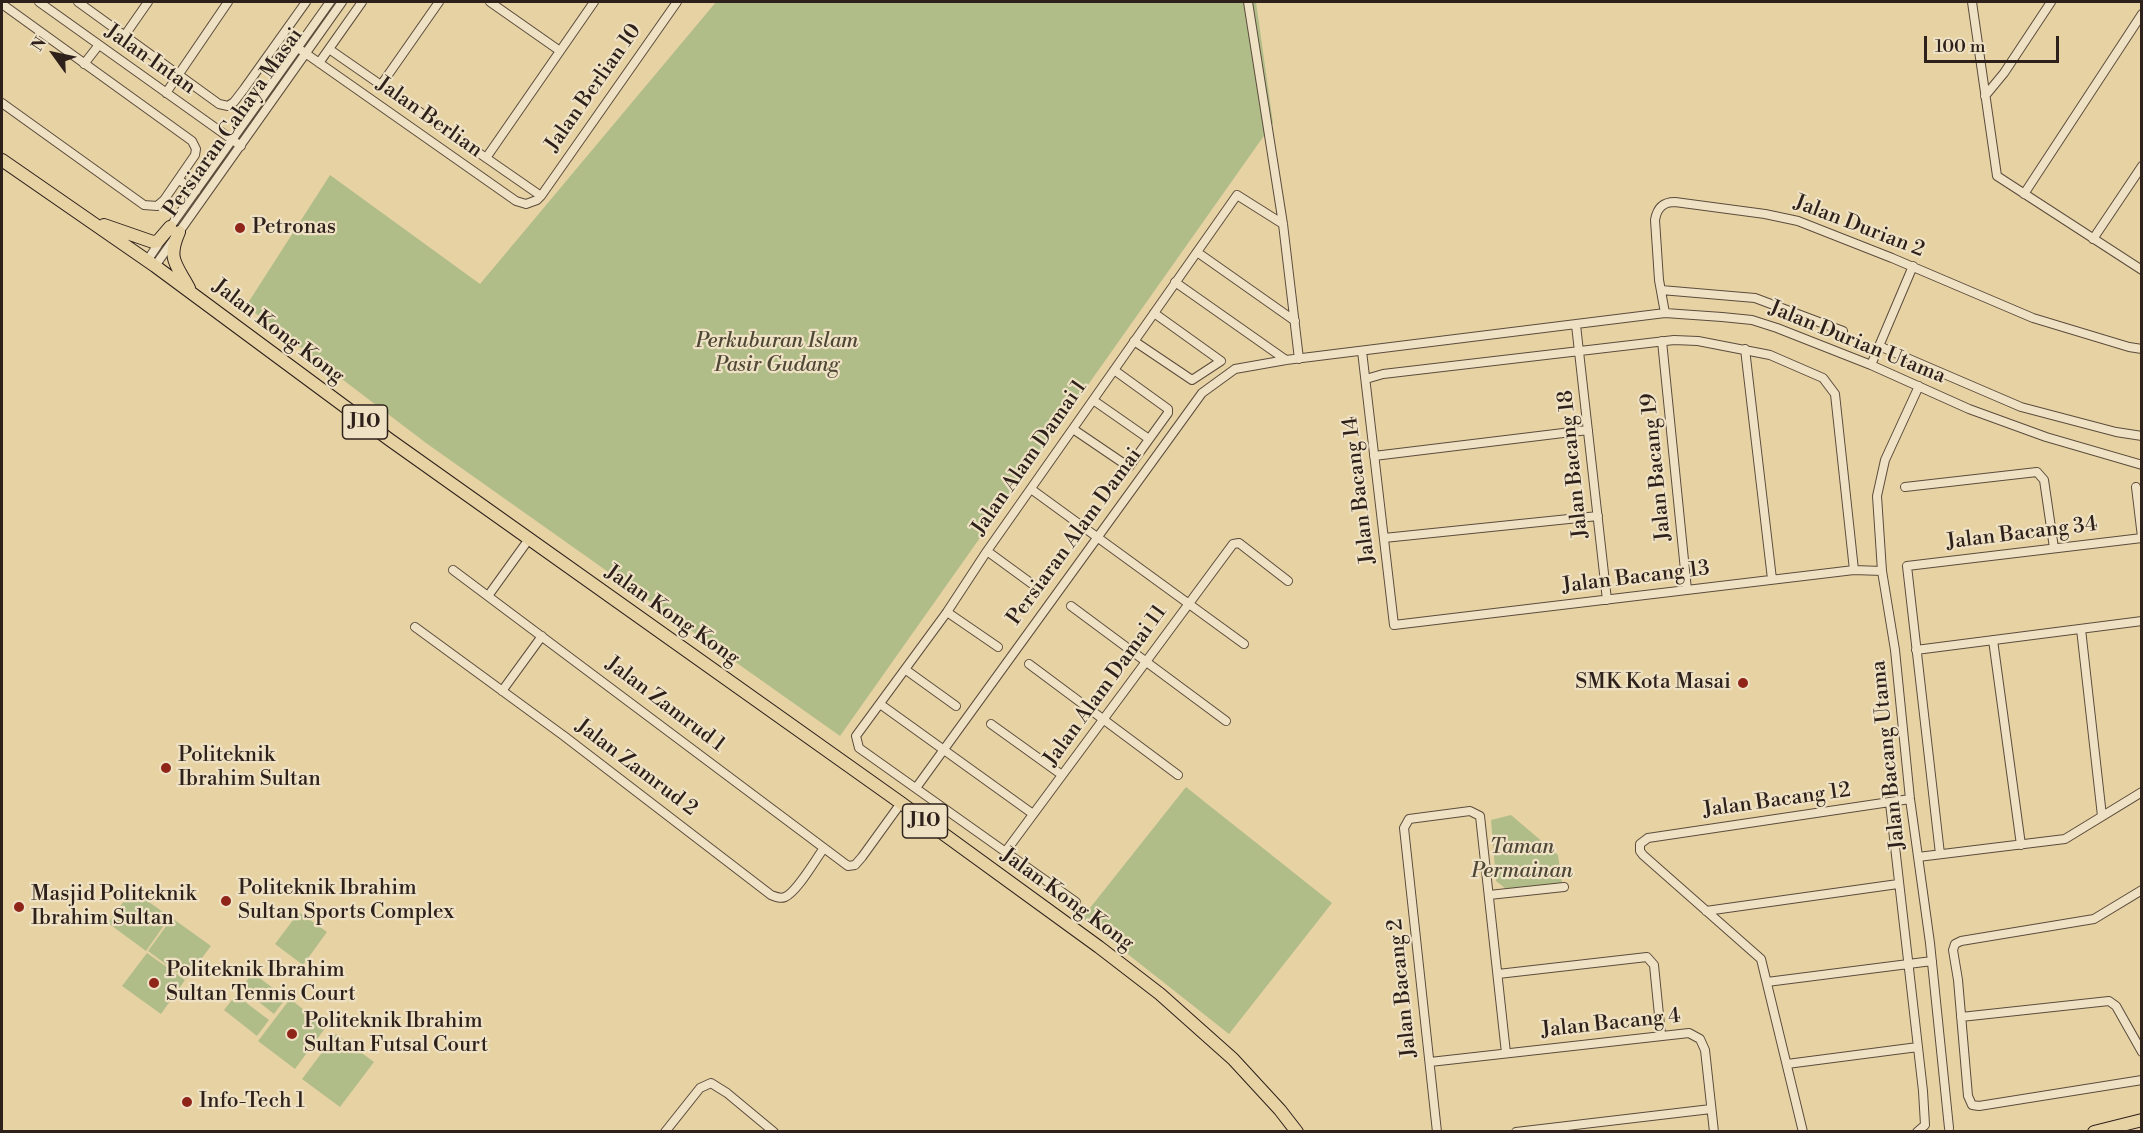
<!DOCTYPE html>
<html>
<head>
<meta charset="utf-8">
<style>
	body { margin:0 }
	#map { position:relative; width:2143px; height:1133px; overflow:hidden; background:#e7d2a4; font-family:"Libre Bodoni",serif }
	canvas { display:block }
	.frame { position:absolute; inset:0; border:3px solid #2e201a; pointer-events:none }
	.north { position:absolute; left:24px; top:24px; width:60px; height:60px; -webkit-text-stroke:4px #efe2c4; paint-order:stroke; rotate:303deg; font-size:16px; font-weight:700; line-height:24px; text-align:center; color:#2e201a }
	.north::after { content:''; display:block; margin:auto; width:21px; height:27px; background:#2e201a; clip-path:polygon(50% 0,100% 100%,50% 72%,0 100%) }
	.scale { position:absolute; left:1924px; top:36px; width:135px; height:27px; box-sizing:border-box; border:3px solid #2e201a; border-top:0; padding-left:8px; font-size:18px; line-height:21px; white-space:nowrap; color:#2e201a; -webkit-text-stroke:4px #efe2c4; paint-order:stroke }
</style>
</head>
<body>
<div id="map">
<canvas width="2143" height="1133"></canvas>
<div class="frame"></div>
<div class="north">N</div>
<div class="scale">100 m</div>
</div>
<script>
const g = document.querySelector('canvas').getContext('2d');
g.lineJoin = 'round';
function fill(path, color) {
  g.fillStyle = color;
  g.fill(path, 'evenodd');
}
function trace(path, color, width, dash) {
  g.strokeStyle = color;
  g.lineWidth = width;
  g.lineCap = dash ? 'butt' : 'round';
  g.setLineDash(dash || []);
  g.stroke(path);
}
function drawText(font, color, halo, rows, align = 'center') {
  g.font = font + ' "Libre Bodoni",serif';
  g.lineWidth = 4.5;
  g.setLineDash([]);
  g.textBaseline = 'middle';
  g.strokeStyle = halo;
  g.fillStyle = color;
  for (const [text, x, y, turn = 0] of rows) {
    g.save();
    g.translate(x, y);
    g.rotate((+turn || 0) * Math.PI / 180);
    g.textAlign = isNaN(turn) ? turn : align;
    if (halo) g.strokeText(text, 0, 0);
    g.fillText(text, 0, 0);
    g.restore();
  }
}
fill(new Path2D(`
	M716,2H1256L1273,123L840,736L426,443L246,306L330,175L480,284Z
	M1186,787L1332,903L1229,1034L1082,918Z
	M1511,815L1558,855L1562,883L1506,889L1496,881L1491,820Z
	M132,890L170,917L146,951L108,923Z
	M299,912L327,932L303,965L275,944Z
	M172,918L211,946L186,979L148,951Z
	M147,953L185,980L161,1014L122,986Z
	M253,973L286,998L274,1014L241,988Z
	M236,995L269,1020L257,1036L224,1010Z
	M290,999L326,1027L295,1069L258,1041Z
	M336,1034L374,1062L340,1107L302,1079Z`), '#b1bd89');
const minor = new Path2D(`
	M39,2L241,146
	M78,2L219,104L228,106L234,102L244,89L306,2
	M490,2L560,51
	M1248,2L1283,224L1299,359
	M1972,2L1997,176L2142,270
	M2,4L192,141L196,149L195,155L164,200L157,206L144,205L2,103
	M125,35L148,2
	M298,48L516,201L526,204L537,200L541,196L677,2
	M329,49L541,196
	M319,63L362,2
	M84,64L98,46
	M381,85L439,2
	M166,93L228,2
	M1985,96L2004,73L2051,2
	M486,158L594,2
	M179,180L196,191
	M2024,194L2142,14
	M168,230L330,2
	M2093,239L2142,166
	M1197,252L1295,321
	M147,261L161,240
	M155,266L342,2
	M1175,282L1286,360
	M1661,290L1755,298L1843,331
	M1665,313L1659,280L1655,220C1657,208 1663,202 1675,202L1765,214L1798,221L1892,258L2033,318L2129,347L2142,349
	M1576,325L1607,600
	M1134,341L1192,380L1221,361L1154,313
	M1662,341L1687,590
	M1879,346L2021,407L2116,432L2142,436
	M1745,349L1772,579
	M1362,351L1394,625L1854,570L1882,571
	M1871,365L1913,266
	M1366,379L1383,374L1674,340L1698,341L1770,355L1823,378L1835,394L1854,570
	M1919,386L1885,460L1877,496L1882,571L1895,650L1910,799L1930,943L1949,1128
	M1093,400L1149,439
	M1073,429L1129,467L1168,413V409L1114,370
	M1374,456L1588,430
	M1905,487L2037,472L2044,480L2054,548
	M2136,487L2142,537
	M1031,489L1244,644
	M1384,538L1598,516
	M987,551L1039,589
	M453,570L848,866L855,865L862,857L901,803
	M488,596L529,539
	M1071,606L1226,721
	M947,612L998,647
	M415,627L564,736L771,895C776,897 780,899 785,897C797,892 815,860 824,848
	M2081,629L2102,816
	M1993,640L2021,845
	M1916,650L2142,621
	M1029,664L1178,775
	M906,670L956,706
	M502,691L542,636
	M880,704L1033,814
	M991,724L1062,775
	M916,788L1202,393L1235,369L1286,360L1665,313L1722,317L1752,320L1777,328L1871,365L1969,409L2046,437L2142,465
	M1890,803L1923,1091L1925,1125L1917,1132
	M1006,851L1233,544L1239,543L1288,581
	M1940,854L1907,566L2142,538
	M1918,857L2065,839L2142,792
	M2142,890L2094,919L1961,941L1955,944L1953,950L1958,980L1968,1096L1972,1105L1979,1106L2142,1080
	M1489,895L1564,887
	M1076,902L859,748L856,736L947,612L987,551L1237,195L1283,224
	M1706,911L1898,884
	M1498,974L1647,957L1654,965L1661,1035
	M1767,982L1932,961
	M1961,1017L2109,1001L2116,1006L2142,1052
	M1430,1062L1689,1033L1700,1039L1705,1050L1714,1132
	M1787,1064L1918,1047
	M665,1132L700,1088L711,1083L727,1093L774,1132
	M1437,1132L1404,828L1409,819L1470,811L1480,816L1506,1053
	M1516,1132L1711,1109
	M1803,1132L1761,959L1643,855L1640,851V844L1648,838L1910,799`);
const primary = new Path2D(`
	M2,160L155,266L390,440L901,803L1099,947L1160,994L1233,1059L1280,1110L1297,1132
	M104,225L153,242L158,241L170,227
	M179,232C167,259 176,264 189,288
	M2094,1132L2142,1120`);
trace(minor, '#5c4c3c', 10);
trace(primary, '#2e201a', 14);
trace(minor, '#efe2c4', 8);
trace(primary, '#e7d2a4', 12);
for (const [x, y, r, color] of [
	[240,228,6,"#8f2418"],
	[1743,683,6,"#8f2418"],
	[166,768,6,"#8f2418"],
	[226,901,6,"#8f2418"],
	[19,907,6,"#8f2418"],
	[154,983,6,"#8f2418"],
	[292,1034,6,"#8f2418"],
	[187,1102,6,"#8f2418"]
]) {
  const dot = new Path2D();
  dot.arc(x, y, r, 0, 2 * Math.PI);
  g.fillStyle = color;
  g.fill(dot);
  trace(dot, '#efe2c4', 2);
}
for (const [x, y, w] of [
	[365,422,45],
	[925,821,45]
]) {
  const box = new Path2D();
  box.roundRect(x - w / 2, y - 17, w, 34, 4.5);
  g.fillStyle = '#efe2c4';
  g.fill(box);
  trace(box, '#2e201a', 1.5);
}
drawText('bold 20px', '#2e201a', null, [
	["J10",365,422],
	["J10",925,821]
]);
drawText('21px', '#2e201a', '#efe2c4', [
	["Jalan Intan",150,60,35],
	["Jalan Berlian 10",594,88,-55],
	["Jalan Berlian",429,118,35],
	["Persiaran Cahaya Masai",234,123,-55],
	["Jalan Durian 2",1859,227,21],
	["Jalan Kong Kong",278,332,37],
	["Jalan Durian Utama",1857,343,22],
	["Jalan Alam Damai 1",1030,458,-55],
	["Jalan Bacang 18",1574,464,-96],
	["Jalan Bacang 19",1657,467,-96],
	["Jalan Bacang 14",1360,490,-97],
	["Jalan Bacang 34",2022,534,-7],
	["Persiaran Alam Damai",1075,537,-54],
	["Jalan Bacang 13",1636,578,-7],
	["Jalan Kong Kong",672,616,35],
	["Jalan Alam Damai 11",1106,686,-54],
	["Jalan Zamrud 1",665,705,37],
	["Jalan Bacang Utama",1889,755,-96],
	["Jalan Zamrud 2",636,768,37],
	["Jalan Bacang 12",1777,801,-8],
	["Jalan Kong Kong",1067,900,36],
	["Jalan Bacang 2",1403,988,-96],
	["Jalan Bacang 4",1611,1024,-6]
]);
drawText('21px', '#2e201a', '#efe2c4', [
	["Petronas",252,228],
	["SMK Kota Masai",1731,683,"right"],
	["Politeknik",178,756],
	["Ibrahim Sultan",178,780],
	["Politeknik Ibrahim",238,889],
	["Sultan Sports Complex",238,913],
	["Masjid Politeknik",31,895],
	["Ibrahim Sultan",31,919],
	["Politeknik Ibrahim",166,971],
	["Sultan Tennis Court",166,995],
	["Politeknik Ibrahim",304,1022],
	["Sultan Futsal Court",304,1046],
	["Info-Tech 1",199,1102]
], 'left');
drawText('italic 21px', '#4f4736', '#efe2c4', [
	["Perkuburan Islam",777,342],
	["Pasir Gudang",777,366],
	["Taman",1522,848],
	["Permainan",1522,872]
]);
</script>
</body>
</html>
